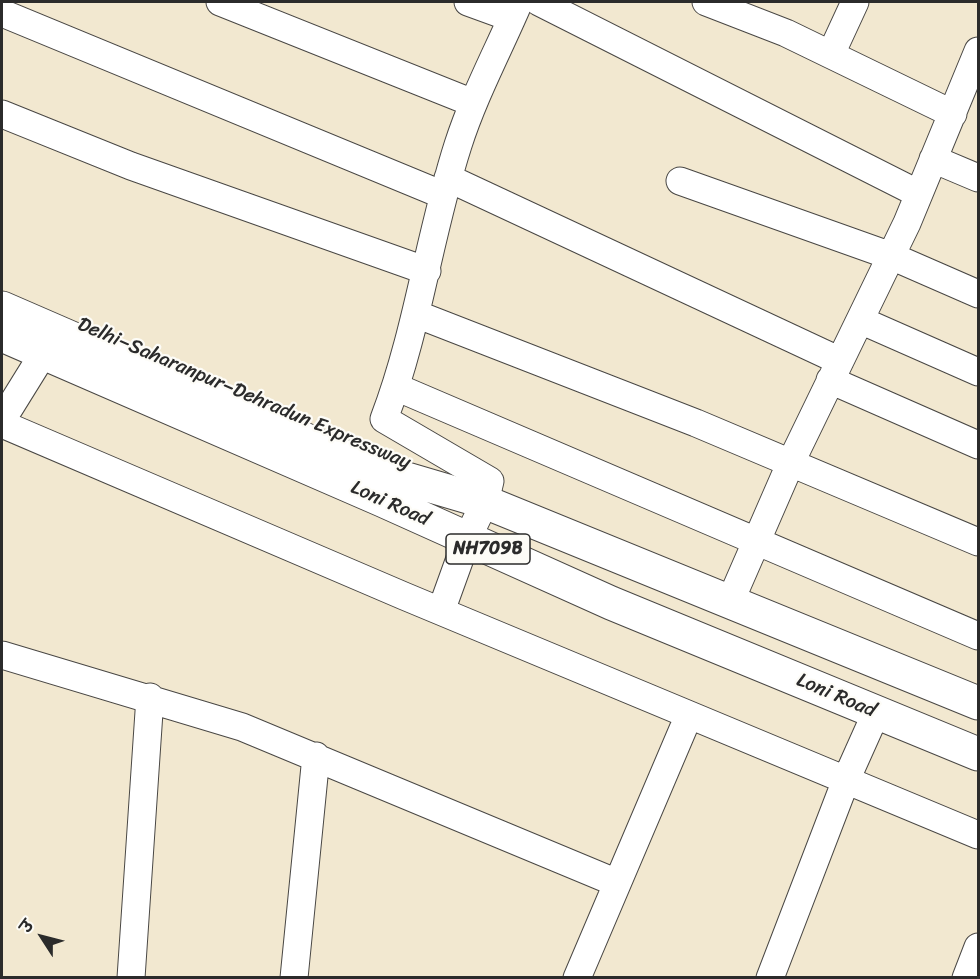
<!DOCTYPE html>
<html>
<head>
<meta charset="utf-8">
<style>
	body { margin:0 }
	#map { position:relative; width:980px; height:979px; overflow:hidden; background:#f2e8d0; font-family:Sriracha,"Playpen Sans Deva",sans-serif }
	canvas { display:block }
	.frame { position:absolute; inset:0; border:3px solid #2b2b2b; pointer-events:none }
	.north { position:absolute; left:12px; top:907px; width:60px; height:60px; -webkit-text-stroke:4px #fdfcf7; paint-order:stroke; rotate:306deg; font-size:16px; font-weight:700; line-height:24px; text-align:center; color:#2b2b2b }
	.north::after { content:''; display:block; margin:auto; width:21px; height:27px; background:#2b2b2b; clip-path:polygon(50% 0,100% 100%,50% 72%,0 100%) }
</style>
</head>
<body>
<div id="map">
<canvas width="980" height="979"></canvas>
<div class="frame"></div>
<div class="north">उ</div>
</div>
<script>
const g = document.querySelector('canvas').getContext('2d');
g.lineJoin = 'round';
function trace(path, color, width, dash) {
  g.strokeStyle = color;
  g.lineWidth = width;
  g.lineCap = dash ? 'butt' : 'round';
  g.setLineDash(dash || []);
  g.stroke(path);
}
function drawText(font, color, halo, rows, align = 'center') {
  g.font = font + ' Sriracha,sans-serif';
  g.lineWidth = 4.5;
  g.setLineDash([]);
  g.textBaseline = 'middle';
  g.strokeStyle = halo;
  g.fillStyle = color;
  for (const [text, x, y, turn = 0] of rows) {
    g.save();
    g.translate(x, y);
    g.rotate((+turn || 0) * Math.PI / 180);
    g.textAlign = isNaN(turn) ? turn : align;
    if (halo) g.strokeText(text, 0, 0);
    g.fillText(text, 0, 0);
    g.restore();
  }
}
const minor = new Path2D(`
	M220,2L473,103
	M468,2L512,18
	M539,2L919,194
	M706,2L786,33L953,114
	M2,13L443,195
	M831,54L855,2
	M2,114L131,166L427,271
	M933,159L978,178
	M448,178L840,361
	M680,181L891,256L978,294
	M416,314L696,423L978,542
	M860,320L978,372
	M830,380L978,445
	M396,387L978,636
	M2,420L43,354
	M2,424L404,596L978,835
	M730,602L791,462L907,223L978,51
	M441,611L467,539L485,502L490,481L384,419C418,330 429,235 458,145C474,95 499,49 519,2
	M2,655L242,727L617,883
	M131,978L150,697
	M294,978L316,756
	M577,978L689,715
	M770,978L846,780L876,713
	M966,978L978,947`);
const highway = new Path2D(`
	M2,308L373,469L485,502L978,703
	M2,335L382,500L611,603L978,754`);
trace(minor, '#494744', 29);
trace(highway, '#494744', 35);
trace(minor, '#fff', 27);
trace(highway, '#fff', 33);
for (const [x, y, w] of [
	[488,549,84]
]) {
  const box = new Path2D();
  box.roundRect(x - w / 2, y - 15, w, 30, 4.5);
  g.fillStyle = '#fdfcf7';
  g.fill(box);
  trace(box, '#2b2b2b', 1.5);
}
drawText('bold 18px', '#2b2b2b', null, [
	["NH709B",488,549]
]);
drawText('20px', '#2b2b2b', '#fdfcf7', [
	["Delhi–Saharanpur–Dehradun Expressway",244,394,23],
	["Loni Road",390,504,24],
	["Loni Road",836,696,23]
]);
</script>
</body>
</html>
